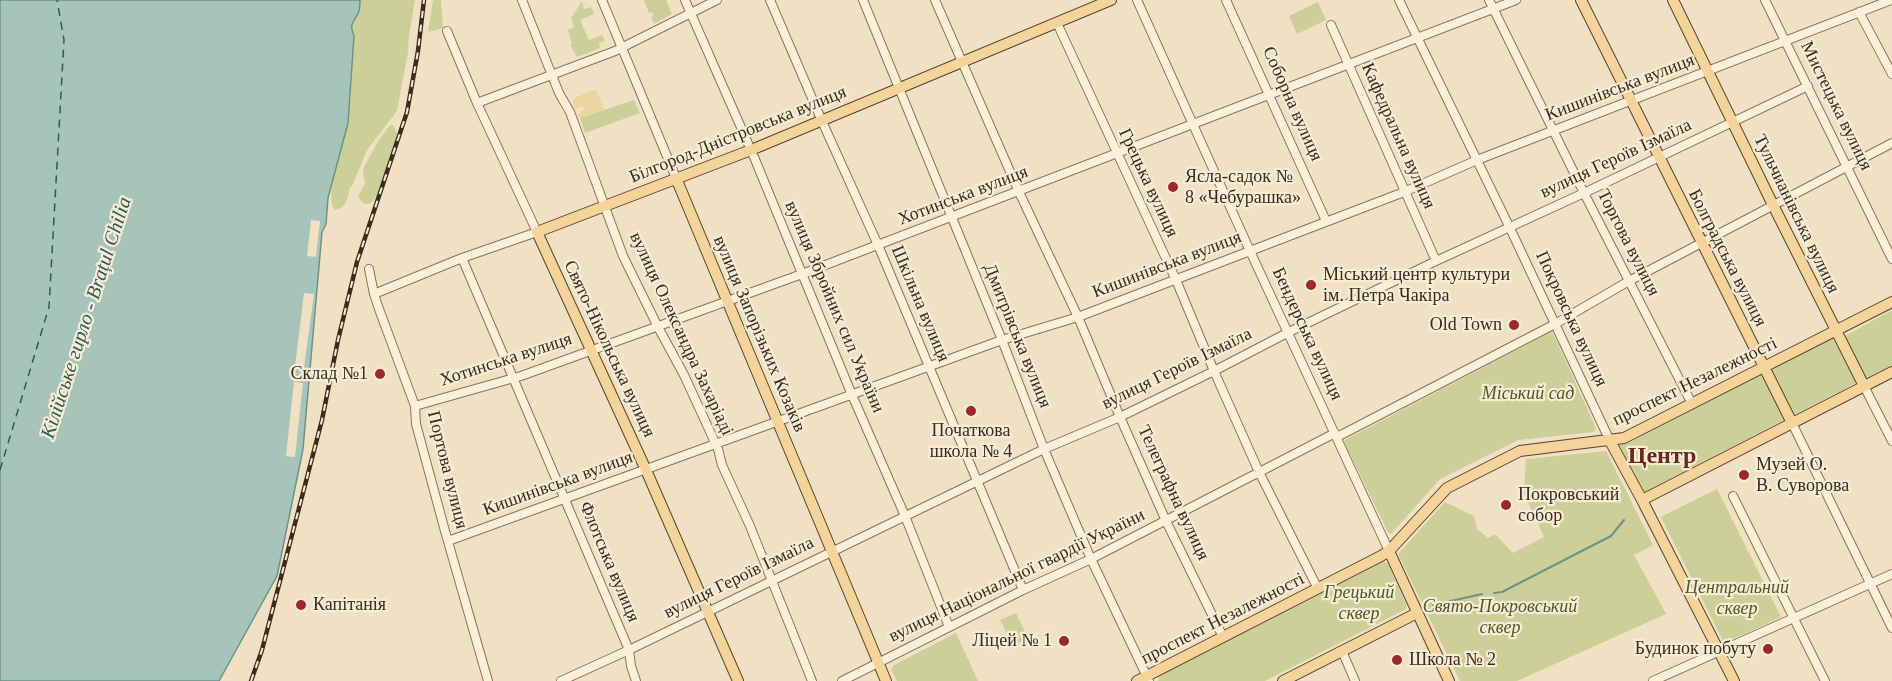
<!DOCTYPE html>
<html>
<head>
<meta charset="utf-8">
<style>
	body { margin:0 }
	canvas { display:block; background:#f0e1c5 }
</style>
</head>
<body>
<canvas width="1892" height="681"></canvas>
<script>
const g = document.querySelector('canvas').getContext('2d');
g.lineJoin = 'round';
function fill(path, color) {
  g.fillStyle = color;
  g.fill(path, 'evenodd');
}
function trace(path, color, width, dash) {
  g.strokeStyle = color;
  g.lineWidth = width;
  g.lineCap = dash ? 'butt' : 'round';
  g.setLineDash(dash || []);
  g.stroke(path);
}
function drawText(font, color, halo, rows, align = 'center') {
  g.font = font + ' "Times New Roman",serif';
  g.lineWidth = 4.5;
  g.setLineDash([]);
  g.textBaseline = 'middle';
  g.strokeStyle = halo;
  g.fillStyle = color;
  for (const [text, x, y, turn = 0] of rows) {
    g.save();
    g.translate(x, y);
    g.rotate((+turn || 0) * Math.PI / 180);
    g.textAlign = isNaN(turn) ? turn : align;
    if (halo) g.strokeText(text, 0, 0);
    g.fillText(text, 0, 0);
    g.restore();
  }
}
fill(new Path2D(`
	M360,0H415L409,36L408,52L397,111L367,150L352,186L350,187C348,197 347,208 335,210C323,196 346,140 348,120C352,92 352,64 354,36C348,22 355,22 359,11C360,8 360,4 360,0Z
	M433,0H441L443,28L428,32Z
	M644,0H666L672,14L654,24L651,17L653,16L652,12L649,13Z
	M582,1L584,9L591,7L594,14L580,20L589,40L602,35L605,41L599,43L600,48L577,57L570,45L572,44L568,30L574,27L571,18Z
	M1318,2L1326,20L1297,34L1289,16Z
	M634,100L640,113L585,133L580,118Z
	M390,125H393L397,134C394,146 380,195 372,202C368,205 367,204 363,203L358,197L365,183L363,170L364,167L377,143Z
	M1892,310V369L1866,380L1843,337Z
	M1551,332L1553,333L1596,428L1594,432L1518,440L1440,479L1391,534L1388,532L1344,442L1345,440Z
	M1833,338L1856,383L1644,492L1619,445L1626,444Z
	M1606,451L1653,545L1634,555L1666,614L1517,681H1460L1398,554L1445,502L1474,516L1477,529L1488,538L1495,534L1513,553L1544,537L1524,494L1526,459Z
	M1717,489L1781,617L1724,643L1661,517Z
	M1383,560L1388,564L1407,606L1406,609L1265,681H1158L1159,676Z
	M1016,613L1028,638L1013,646L1000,620Z
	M956,633L978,681H897L891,670L894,665Z`), '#cccf98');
fill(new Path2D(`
	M596,89L604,110L580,118L578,114L584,110L582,106L576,109L572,99Z`), '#edd5a1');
const water = new Path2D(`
	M0,0H360C360,4 360,7 359,11C355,22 348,22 354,36L348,123L328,198L326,224L322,232L303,449L277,576L219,681H0Z`);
fill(water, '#a7c4ba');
trace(water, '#6d9387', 1.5);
fill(new Path2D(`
	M311,220L320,221L316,257L307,256Z
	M304,293L314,294L304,368L295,367Z
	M294,382L303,383L295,457L286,456Z`), '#f0e1c5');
trace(new Path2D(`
	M1494,593L1502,592L1611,536L1624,520
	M1433,605L1482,594`), '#6d9387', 2);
trace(new Path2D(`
	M0,470L49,307L64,40L57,0`), '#2d5c57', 1.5, [8, 6]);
const minor = new Path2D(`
	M522,0L559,93L570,112L623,256L658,327L684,375L718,449L722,465L750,526L812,681
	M602,0L676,178
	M685,0L754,157L852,395L905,516L949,627
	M770,0L821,119L878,245L1023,590
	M863,0L1002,340L1044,449L1091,559L1149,681
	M935,0L1019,192L1078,317L1120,417L1166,521L1223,637
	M1137,0L1250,251L1389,551
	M1226,0L1326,221
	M1399,0L1509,226L1610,441
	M1489,0L1584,193L1692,404
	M1765,0L1892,259
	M1859,12L1892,74
	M1057,23L1176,280L1214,371L1259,472L1316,585
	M1331,25L1436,261
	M477,103L615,51L717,0
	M462,258L629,650L631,666L636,681
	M369,269L374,294L379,309L415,406L416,424L445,531L488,681
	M374,294L462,258L537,232L477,103L447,31
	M1864,386L1892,441
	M415,406L521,376L802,274L1516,0
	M1792,423L1892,628
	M1337,437L1555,324L1629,281L1892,143
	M1733,496L1825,681
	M448,541L1002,340L1078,317L1250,251L1404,192L1477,160L1891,0
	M1342,651L1355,681
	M561,681L629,650L1044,449L1120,417L1214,371L1289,332L1436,261L1584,193L1808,86
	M842,681L1023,590L1091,559L1335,433
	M1653,681L1892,574`);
const major = new Path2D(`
	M1581,0L1792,423
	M1673,0L1773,205L1864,386
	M676,178L886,681
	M1610,441L1642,500L1734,681
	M1642,500L1892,372
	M1389,551L1449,681
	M738,681L646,470L537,232L751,150L1111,0
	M1137,681L1381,556L1389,551L1447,488L1520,451L1624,438L1892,302
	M1283,681L1417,613`);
trace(minor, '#8c725a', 10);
trace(major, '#5a402e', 12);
trace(minor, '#faefd9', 8);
trace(major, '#f5d49c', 10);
const rail = new Path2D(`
	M251,681L262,650L322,420L338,340L357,262L407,112L418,51L424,0`);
trace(rail, '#3c2b1e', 4.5);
trace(rail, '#f7ecd5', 2, [7]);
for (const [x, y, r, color] of [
	[1173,187,6,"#9e272e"],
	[1311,285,6,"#9e272e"],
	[1514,325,6,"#9e272e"],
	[380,374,6,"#9e272e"],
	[971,411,6,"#9e272e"],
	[1744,475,6,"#9e272e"],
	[1506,505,6,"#9e272e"],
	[301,605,6,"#9e272e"],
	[1064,641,6,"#9e272e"],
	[1768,649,6,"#9e272e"],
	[1397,660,6,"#9e272e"]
]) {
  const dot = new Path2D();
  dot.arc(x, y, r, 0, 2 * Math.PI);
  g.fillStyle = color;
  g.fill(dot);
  trace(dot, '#f7ecd5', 2);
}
drawText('18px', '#3c2b1e', '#f7ecd5', [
	["Кишинівська вулиця",1620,88,-21],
	["Соборна вулиця",1292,104,66],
	["Мистецька вулиця",1836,106,64],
	["Білгород-Дністровська вулиця",738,135,-22],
	["Кафедральна вулиця",1398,136,66],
	["вулиця Героїв Ізмаїла",1616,159,-25],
	["Грецька вулиця",1148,183,65],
	["Хотинська вулиця",963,196,-21],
	["Тульчианівська вулиця",1796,214,64],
	["Торгова вулиця",1628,243,63],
	["Болградська вулиця",1727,258,63],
	["Кишинівська вулиця",1167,265,-21],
	["Шкільна вулиця",920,304,67],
	["вулиця Збройних сил України",834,307,67],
	["Покровська вулиця",1571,319,65],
	["вулиця Олександра Захаріаді",681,334,65],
	["вулиця Запорізьких Козаків",759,334,67],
	["Бендерська вулиця",1307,334,65],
	["Дмитрівська вулиця",1017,336,68],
	["Свято-Нікольська вулиця",609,349,65],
	["Хотинська вулиця",506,360,-18],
	["вулиця Героїв Ізмаїла",1177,369,-26],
	["проспект Незалежності",1695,382,-26],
	["Портова вулиця",447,470,76],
	["Кишинівська вулиця",558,484,-20],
	["Телеграфна вулиця",1173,493,65],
	["Флотська вулиця",609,562,67],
	["вулиця Національної гвардії України",1017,576,-26],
	["вулиця Героїв Ізмаїла",739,578,-26],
	["проспект Незалежності",1223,619,-27]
]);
drawText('18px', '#3c2b1e', '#f7ecd5', [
	["Ясла-садок №",1185,177],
	["8 «Чебурашка»",1185,198],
	["Міський центр культури",1323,275],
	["ім. Петра Чакіра",1323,296],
	["Old Town",1502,325,"right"],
	["Склад №1",368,374,"right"],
	["Початкова",971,431,"center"],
	["школа № 4",971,452,"center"],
	["Музей О.",1756,465],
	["В. Суворова",1756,486],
	["Покровський",1518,495],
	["собор",1518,516],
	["Капітанія",313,605],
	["Ліцей № 1",1052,641,"right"],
	["Будинок побуту",1756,649,"right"],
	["Школа № 2",1409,660]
], 'left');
drawText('italic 18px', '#4f5924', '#f7ecd5', [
	["Міський сад",1528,394],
	["Центральний",1737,588],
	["сквер",1737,609],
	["Грецький",1359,593],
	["сквер",1359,614],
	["Свято-Покровський",1500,607],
	["сквер",1500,628]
]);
drawText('italic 20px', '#2d5c57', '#f7ecd5', [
	["Кілійське гирло - Brațul Chilia",87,318,-72]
]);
drawText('bold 24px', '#6b281c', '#f7ecd5', [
	["Центр",1662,457]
]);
</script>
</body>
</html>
